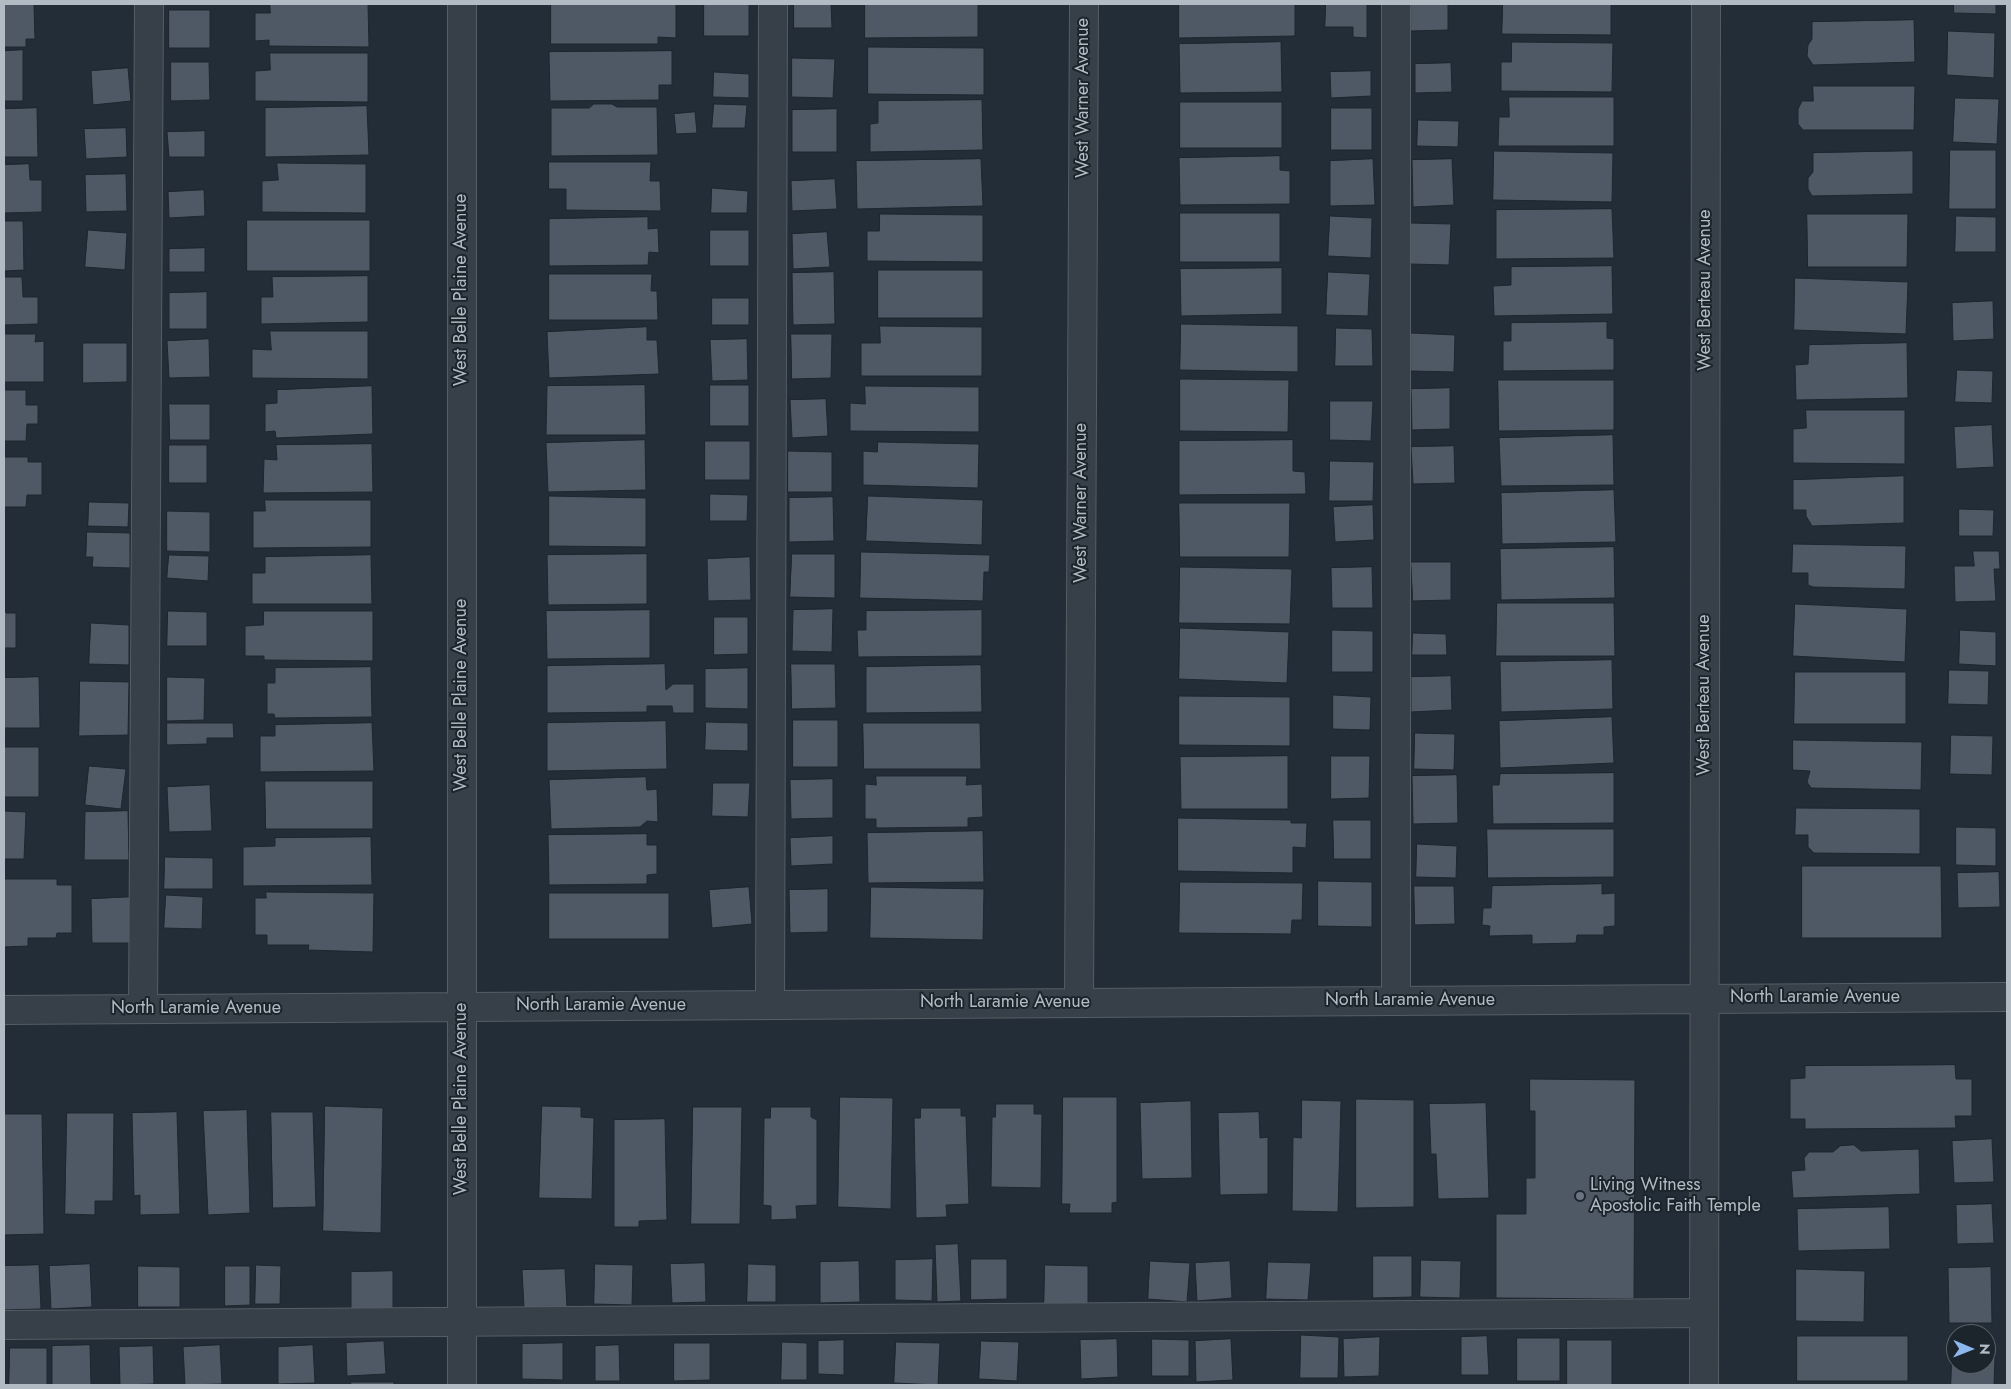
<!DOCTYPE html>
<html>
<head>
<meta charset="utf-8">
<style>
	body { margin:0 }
	#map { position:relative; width:2011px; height:1389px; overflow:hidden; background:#232d37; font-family:Jost,sans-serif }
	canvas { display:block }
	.frame { position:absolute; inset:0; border:5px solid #b2bac4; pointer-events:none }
	.north { position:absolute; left:1946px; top:1324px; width:50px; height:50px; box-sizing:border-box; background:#1c242c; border:1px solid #586069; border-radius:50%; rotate:91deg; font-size:14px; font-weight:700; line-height:20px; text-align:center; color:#b2bac4 }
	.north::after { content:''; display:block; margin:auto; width:18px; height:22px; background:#8eb8ed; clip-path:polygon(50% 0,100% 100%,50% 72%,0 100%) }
</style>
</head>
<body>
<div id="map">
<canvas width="2011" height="1389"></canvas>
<div class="frame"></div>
<div class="north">N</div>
</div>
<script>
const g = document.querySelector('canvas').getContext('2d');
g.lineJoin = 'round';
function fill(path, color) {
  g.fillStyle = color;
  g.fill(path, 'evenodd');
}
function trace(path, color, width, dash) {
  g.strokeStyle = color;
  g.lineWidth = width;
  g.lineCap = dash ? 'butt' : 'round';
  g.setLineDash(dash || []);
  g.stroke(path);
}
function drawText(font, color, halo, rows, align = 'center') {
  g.font = font + ' Jost,sans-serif';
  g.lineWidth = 4;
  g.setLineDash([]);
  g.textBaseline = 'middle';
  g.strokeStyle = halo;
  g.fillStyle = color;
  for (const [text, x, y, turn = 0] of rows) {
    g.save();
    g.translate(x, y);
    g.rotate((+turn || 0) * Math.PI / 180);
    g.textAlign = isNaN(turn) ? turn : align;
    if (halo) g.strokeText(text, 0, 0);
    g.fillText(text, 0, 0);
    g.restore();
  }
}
const building = new Path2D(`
	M4,4H34L35,39H26V47H4Z
	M270,4H368L369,47L269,46V40L255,41V13H270Z
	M551,4H676V38L658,37V44H551Z
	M704,4H749V36H704Z
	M794,4H831L832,28H794Z
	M865,4H978V37L865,38Z
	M1179,4H1295V36L1179,38Z
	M1326,4H1367V38L1353,37V27H1325Z
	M1411,4H1448V30L1411,31Z
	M1503,4H1611V35L1502,34Z
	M1954,4H1996V14L1954,13Z
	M169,10H210V48H169Z
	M1914,20L1915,62L1813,65L1807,56L1808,45L1812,39V22Z
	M1948,31L1995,33L1994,78L1947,75Z
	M1281,42L1282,92L1180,93L1179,44Z
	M1512,42L1613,43L1612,92L1501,91V62H1511Z
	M868,47L984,48V95L868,94Z
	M23,50V101H4V51Z
	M672,51V85H659V100L550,101L549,52Z
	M270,53H368V102L255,101V71L270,70Z
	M792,58L835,59L833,98L792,97Z
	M171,62H209L210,100L171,101Z
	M1451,63L1452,92L1415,93V64Z
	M128,68L131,101L93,105L91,71Z
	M1371,71V96L1331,98L1330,72Z
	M714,72L749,74V98L713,97Z
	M1813,86H1915L1914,130H1803L1798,124V109L1802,101H1813Z
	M1509,97H1614V146H1498L1499,117H1509Z
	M1955,98L1999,99L1997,144L1953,142Z
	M982,100L983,150L870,152V124L878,123V101Z
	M1180,102H1282V148H1180Z
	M594,104H612L617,107H657L658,155L551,156V108H589Z
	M714,104L747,105L745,128H712Z
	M367,106L369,155L265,157V108Z
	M37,108L38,157H4V109Z
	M1331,108H1372V150H1331Z
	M837,109V152H792V110Z
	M695,112L697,133L676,134L674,114Z
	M1418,120L1459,121L1458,147L1417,146Z
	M126,128L127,157L86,159L84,129Z
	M205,131V157H169L167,132Z
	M1950,150H1996V209H1949Z
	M1494,151L1613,153L1612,202L1493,200Z
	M1913,151V194L1812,196L1808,189V178L1813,172V153Z
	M1280,156V170L1290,171V204L1180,205L1179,158Z
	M981,159L983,206L857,209L856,161Z
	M1373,159L1375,205L1330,206V161Z
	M1452,159L1454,205L1413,207L1412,160Z
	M549,162H651L650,181H660L661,211L566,210V189H549Z
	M277,163L366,164V213L262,212V181L278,180Z
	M29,164L30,180H42V212L4,213V165Z
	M126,174L127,211L86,212L85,175Z
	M835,179L837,209L792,211L791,181Z
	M712,188L748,191L747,213H711Z
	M204,190L205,216L169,218L168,192Z
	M1612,209L1614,258L1496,259V210Z
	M1180,213H1280V262H1180Z
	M880,214L983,215V262L867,261V231H879Z
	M1807,214H1908L1907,267H1808Z
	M1330,216L1372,218L1371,258L1328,256Z
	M1956,216L1996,217V252H1955Z
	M648,217V229L658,228L659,253L649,252L648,265L549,266V219Z
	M247,220H370V271H247Z
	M4,221H23L24,270L4,271Z
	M1410,223L1451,224L1449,265L1410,264Z
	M88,230L127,233L125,270L85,267Z
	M710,230H749V266H710Z
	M827,232L830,267L793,269L792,234Z
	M205,248V272H169V249Z
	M1612,266L1613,314L1494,316L1493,286L1511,285V267Z
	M1282,268V314L1181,316L1180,269Z
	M878,270H983V318H878Z
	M834,272L835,324L793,325L792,273Z
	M1328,272L1370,274L1368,316L1326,315Z
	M549,274H652L651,291H657L658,320H549Z
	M368,276V322L261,324V297H273L272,277Z
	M4,277H22L23,297H38V324L4,325Z
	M1795,278L1908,282L1906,334L1794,330Z
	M207,292V329H169V293Z
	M712,298H749V325H712Z
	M1993,301L1994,339L1953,341L1952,303Z
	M1607,322V338L1614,339V370L1503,371V341H1511V323Z
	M1181,324L1298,326V372L1180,370Z
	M880,326L982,327V376H861V343H880Z
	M647,327V340H657L659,374L549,378L547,332Z
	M1336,328L1372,329L1373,366H1335Z
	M270,331H368V379L252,378V349L271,350Z
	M1411,333L1455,335L1454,372L1411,371Z
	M4,334H36L35,342L44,341V382H4Z
	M791,334H832L831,378L792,379Z
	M209,339L210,377L169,378L167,341Z
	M747,339L748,380L712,381L710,340Z
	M83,343H127V382L83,383Z
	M1907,343L1908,398L1796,400L1795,365L1808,364L1809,345Z
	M1957,370L1993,371L1992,403L1955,402Z
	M1180,379L1289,380L1288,432L1180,431Z
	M1498,380H1614V430L1499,431Z
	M645,385L646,435H546L547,386Z
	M710,385H749V426H710Z
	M372,386L373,434L276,438L275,431L265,432V404L277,403V390Z
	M865,386L979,387V432L850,431V403L865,404Z
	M1450,388V429L1412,430L1411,389Z
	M4,390H26V405H38V424H27L26,441H4Z
	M826,399L828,436L792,438L790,400Z
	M1330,401H1373L1371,441L1330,440Z
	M169,404H210V440H170Z
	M1806,410H1905V464L1793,463V429L1806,428Z
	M1992,425L1994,467L1956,469L1954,427Z
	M1613,435L1614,485L1501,486L1499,438Z
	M645,440L646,490L548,492L546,443Z
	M1293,440V471L1305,472L1306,494L1179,495V441Z
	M705,441H750V480H705Z
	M878,442L979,444L978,488L863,485V451L877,452Z
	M372,444L373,492L263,493L264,459L277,460L276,445Z
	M169,445H207V483H169Z
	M1454,446L1455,483L1413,484L1411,447Z
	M788,451L832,452V492H788Z
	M4,457H28V462H42V495H27L26,507H4Z
	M1330,461L1374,462L1373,501H1329Z
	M1904,476V523L1812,526L1806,516V510H1793V480Z
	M1614,490L1616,542L1502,544L1501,493Z
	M710,494L748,495L747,521H710Z
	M549,496L646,498V547L549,546Z
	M868,496L983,500L982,545L866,541Z
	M833,497L834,541L789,542V498Z
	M265,500H371V547L253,548V511H265Z
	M89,502L129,503L128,527L88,526Z
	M1179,503H1290L1289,557H1180Z
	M1373,505L1374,540L1335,542L1333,507Z
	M1959,509L1994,510L1993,536H1959Z
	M167,511L210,512V552L167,551Z
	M87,532L130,533V568L92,567L93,557H86Z
	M1793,544L1906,546L1905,589L1813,587L1808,585V573H1792Z
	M1614,547L1615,598L1501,600L1500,549Z
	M1973,551H1999L2000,569H1994L1996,601L1955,602L1954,566H1974Z
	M861,552L990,555L989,572H984L983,601L860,598Z
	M647,554V604L548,605L547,555Z
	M792,554H835V598L790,597Z
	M169,555L209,556L208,581L167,578Z
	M371,555L372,604H252V573H265V557Z
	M750,557L751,600L708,601L707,559Z
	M1411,562H1451V600L1413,601Z
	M1180,567L1292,569L1290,624L1179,623Z
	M1372,567L1373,608H1332L1331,568Z
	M4,600L6,613H16V648H4Z
	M1497,603H1614L1615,656H1496Z
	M1795,604L1907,609L1905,662L1793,656Z
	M833,609L832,652L792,651L793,610Z
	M650,610V658L547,659L546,611Z
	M982,610V656L858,657L857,630H866V611Z
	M168,611L207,612V646H167Z
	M264,611H373V661L264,660V656H245V626L263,625Z
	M714,617H748V654L714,655Z
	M91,623L129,625V665L89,664Z
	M1180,628L1289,632L1287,683L1179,679Z
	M1332,630L1373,631V672H1332Z
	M1960,630L1996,632V666L1959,664Z
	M1413,633L1446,634L1447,655H1412Z
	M1612,660L1613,709L1501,712L1500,662Z
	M665,664L666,690L673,684H694V713H673L672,706H647V712L547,713V666Z
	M791,664H835L836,708L792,709Z
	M981,665L982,712L866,713V667Z
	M371,667L372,717L275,718L274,714H267V683H275V668Z
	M748,668V709L705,708V669Z
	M1949,670L1989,671L1988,705L1948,704Z
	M1795,672H1906V724H1794Z
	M1451,676L1452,710L1411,712V677Z
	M39,677L40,728H4V678Z
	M167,677L205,678L204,720L167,721Z
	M80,681L129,682L128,735L79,736Z
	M1333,695L1371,697L1370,730L1333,729Z
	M1179,696L1290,697V746L1179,745Z
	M1612,717L1614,763L1500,768L1499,721Z
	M793,720H838V767H793Z
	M666,721L667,769L547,771V723Z
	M706,722L748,723V751L705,750Z
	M167,723H233L234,738H207V744L167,745Z
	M372,723L374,771L260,772V736H275V725Z
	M863,723H980L981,769H864Z
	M1415,733L1455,734L1454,770L1414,769Z
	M1951,735L1993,736L1992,775L1950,774Z
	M1793,740L1922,742L1921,790L1811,788L1807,782L1810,771L1793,770Z
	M4,747H39V797H4Z
	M1288,756V809H1181L1180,757Z
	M1331,756H1370L1369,798L1331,799Z
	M89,766L126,769L121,809L85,805Z
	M1614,773V823L1493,824L1492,785H1499L1500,774Z
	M1457,775L1458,823L1413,824L1412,776Z
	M876,776H967L966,785L982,784L983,817L968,818V827L876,828V819H865V784L876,785Z
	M646,777L647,790L657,789L658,822L647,821L640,827L551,829L549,780Z
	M833,779V818L791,819L790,780Z
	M265,781H373V829H266Z
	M713,783H750L748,817L712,816Z
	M210,785L212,831L169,832L167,787Z
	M1796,808L1920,809V854L1814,853L1808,847V835H1795Z
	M4,811L26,812L24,859H4Z
	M128,811L129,860H84L85,812Z
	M1178,818L1291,820V823H1307L1306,848L1293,847V873L1178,871Z
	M1333,820H1371V859H1334Z
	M1956,827L1996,828V866L1956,865Z
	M1487,829H1614V877L1488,878Z
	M983,831L984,882L868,883L867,833Z
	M647,834V845H657V874L647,875V884L549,885L548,835Z
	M833,836V864L791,866L790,838Z
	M371,837L372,885L243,886V847L275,846V838Z
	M1417,844L1457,846L1456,878L1416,877Z
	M165,857L213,858V889H164Z
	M1802,866H1941L1942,938H1802Z
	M1999,872L2000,907L1958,908L1957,873Z
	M4,879H57V885H72V933H57L56,938H28V946L4,947Z
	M1318,881L1372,882V927L1318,926Z
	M1180,882L1303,883L1302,920H1292L1291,934L1179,933Z
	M1602,884V894L1615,893V926L1604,927V935H1577L1576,943L1532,944V935L1489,936L1490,926L1482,925L1483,908H1491L1492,886Z
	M1414,886H1454L1455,924L1415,925Z
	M749,887L752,924L712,928L709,890Z
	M871,887L984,889L983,940L870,938Z
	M828,889V932L790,933L789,890Z
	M266,892L374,893L373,952L308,950L309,945H267V935H255V898H266Z
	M549,893H669V939H549Z
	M166,895L203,897L202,929L164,928Z
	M131,897L133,943H92L91,899Z
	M1955,1065L1956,1079H1972V1116H1955L1956,1128L1805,1129V1119H1790V1079L1805,1078V1066Z
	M1530,1079L1635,1080L1634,1299L1496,1298V1214H1526V1178H1535V1111H1530Z
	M840,1097L893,1098L891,1209L838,1207Z
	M1063,1097H1117V1202L1112,1203V1213H1069L1070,1204H1062Z
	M1356,1099L1414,1100V1207L1356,1208Z
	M1302,1100L1341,1101L1338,1212L1292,1211L1293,1137L1301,1138Z
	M1191,1101L1192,1178L1142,1179L1140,1103Z
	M1486,1103L1489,1198L1438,1199L1436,1154H1431L1429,1104Z
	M996,1104H1034V1114H1042L1041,1188L991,1187L992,1117H995Z
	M325,1106L383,1108L381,1233L323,1231Z
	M542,1106L581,1107V1117L594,1118L592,1199L539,1198Z
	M693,1107H742L740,1224H691Z
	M771,1107H811V1117L817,1120V1205L796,1206L797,1219L771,1220V1206L763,1205L764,1118H770Z
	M921,1108H961V1116H966L969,1204L946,1205L947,1217L916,1218L914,1118H920Z
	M247,1110L250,1213L208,1215L203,1111Z
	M177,1112L180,1214L140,1215V1195L134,1196L132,1113Z
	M271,1112H313L316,1207L273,1208Z
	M1259,1112L1260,1138L1268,1137V1194L1220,1195L1218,1113Z
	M67,1113H114L113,1201H95V1215L65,1214Z
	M4,1114H42L44,1234L4,1235Z
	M665,1119L667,1220L639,1221V1227H614V1120Z
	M1992,1139L1994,1182L1954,1183L1952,1141Z
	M1854,1145L1861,1151L1919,1149L1920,1194L1793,1198L1791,1171L1805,1170L1804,1158L1809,1152H1833L1840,1146Z
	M1992,1204L1994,1243L1957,1244L1956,1205Z
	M1889,1207L1890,1249L1798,1251L1797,1209Z
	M958,1244L961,1301L937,1302L935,1245Z
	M1373,1256H1412V1297L1373,1298Z
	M933,1259L932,1301L895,1300V1260Z
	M971,1259H1007V1299L971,1300Z
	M1421,1260L1461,1261L1460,1298L1420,1297Z
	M859,1261L860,1302L820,1303V1262Z
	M1150,1261L1190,1263L1187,1302L1148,1299Z
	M1230,1261L1232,1298L1197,1301L1195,1263Z
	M1268,1262L1311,1263L1308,1300L1266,1299Z
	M705,1263L706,1302L672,1303L670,1264Z
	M90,1264L92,1307L51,1309L49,1266Z
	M595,1264L633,1265L632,1305L594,1304Z
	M748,1264L776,1265V1302H747Z
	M39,1265L41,1309L4,1310V1266Z
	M256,1265L281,1266L280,1304H255Z
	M1045,1265L1088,1266V1304H1044Z
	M138,1266L180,1267V1307H138Z
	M225,1266H250V1305L225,1306Z
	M1991,1267L1992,1323H1949L1948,1268Z
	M565,1269L567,1307L524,1308L522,1270Z
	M1796,1269L1865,1271L1864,1322L1796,1321Z
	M393,1271V1310H351V1272Z
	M1301,1335L1339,1337L1338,1378H1300Z
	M1487,1336L1489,1375H1461V1337Z
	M1797,1336H1908V1381H1797Z
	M1380,1337L1379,1376L1344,1377L1343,1339Z
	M1517,1338H1560V1381H1517Z
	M1117,1339L1118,1377L1081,1379L1080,1340Z
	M1152,1339L1189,1340V1376H1152Z
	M1231,1339L1233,1380L1196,1382L1195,1341Z
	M844,1340V1375L818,1374V1341Z
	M1567,1340H1612V1385H1567Z
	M384,1341L386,1374L347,1376L346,1343Z
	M981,1341L1019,1342L1017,1381L979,1379Z
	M782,1342L807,1343V1380H781Z
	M896,1342L940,1343L938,1385L894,1383Z
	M563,1343V1380L522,1379V1344Z
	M674,1343H710V1380L674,1381Z
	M90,1345L91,1385H52V1346Z
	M220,1345L222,1384L185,1385L183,1347Z
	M313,1345L315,1383L278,1384V1347Z
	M619,1345L620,1381H595V1346Z
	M153,1346L154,1384L120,1385L119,1347Z
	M10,1348H47V1385H9Z
	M1952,1356H1956V1364H1986V1357H1995L1994,1385H1951Z
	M351,1382H394V1385H351Z`);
fill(building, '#4f5966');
trace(building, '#1e262e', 1);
const minor = new Path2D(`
	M1396,1001V4
	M1079,1003L1084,4
	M770,1005L773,4
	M143,1009L149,4
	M4,1010L2007,997
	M4,1325L1704,1313
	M462,1385V4
	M1704,1385L1706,4`);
trace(minor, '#555d65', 30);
trace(minor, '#373f48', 28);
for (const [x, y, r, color] of [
	[1580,1196,5,"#6b7280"]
]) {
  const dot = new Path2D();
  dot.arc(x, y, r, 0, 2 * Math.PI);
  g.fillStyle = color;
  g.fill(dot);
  trace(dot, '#1c242c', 2);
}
drawText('18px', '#b2bac4', '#1c242c', [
	["West Warner Avenue",1084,98,-90],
	["West Belle Plaine Avenue",462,290,-90],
	["West Berteau Avenue",1706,290,-90],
	["West Warner Avenue",1082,503,-90],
	["West Belle Plaine Avenue",462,695,-90],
	["West Berteau Avenue",1705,695,-90],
	["North Laramie Avenue",1815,998],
	["North Laramie Avenue",1410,1001],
	["North Laramie Avenue",1005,1003],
	["North Laramie Avenue",601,1006],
	["North Laramie Avenue",196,1009],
	["West Belle Plaine Avenue",462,1099,-90]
]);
drawText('18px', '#b2bac4', '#1c242c', [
	["Living Witness",1590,1186],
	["Apostolic Faith Temple",1590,1207]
], 'left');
</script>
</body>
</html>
